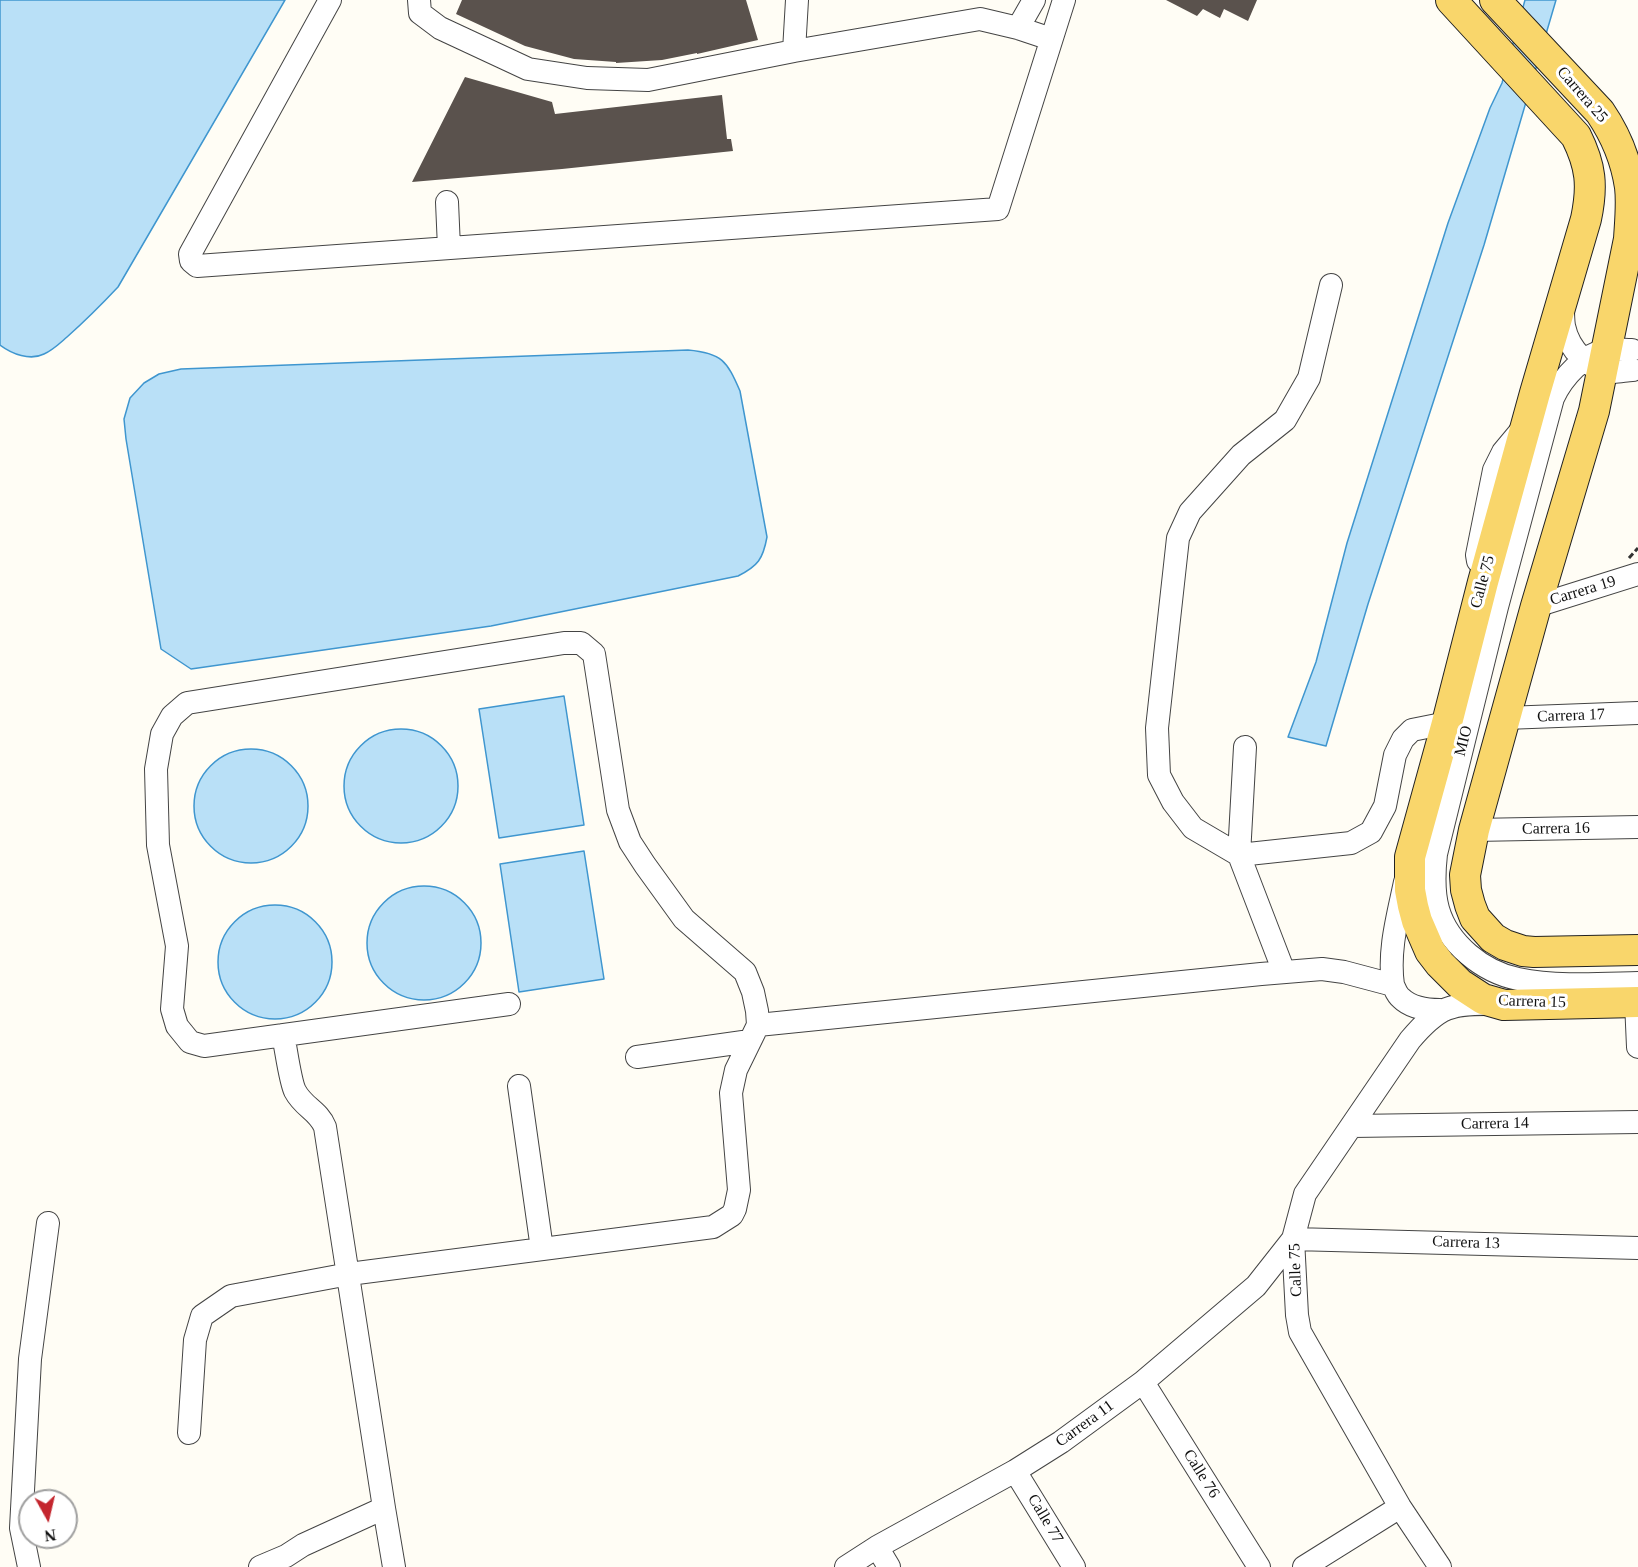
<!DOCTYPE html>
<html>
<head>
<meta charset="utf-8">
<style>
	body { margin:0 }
	#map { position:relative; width:1638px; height:1567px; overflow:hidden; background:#fffdf5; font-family:Georgia,serif }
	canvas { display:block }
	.north { position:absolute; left:18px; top:1489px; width:60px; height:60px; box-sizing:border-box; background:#fff; border:2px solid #a0a0a0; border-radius:50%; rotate:172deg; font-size:16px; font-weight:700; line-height:24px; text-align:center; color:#111 }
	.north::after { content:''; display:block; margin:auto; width:21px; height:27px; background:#c4262e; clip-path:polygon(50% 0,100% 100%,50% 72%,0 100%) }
</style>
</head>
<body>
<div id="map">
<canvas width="1638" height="1567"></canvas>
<div class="north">N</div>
</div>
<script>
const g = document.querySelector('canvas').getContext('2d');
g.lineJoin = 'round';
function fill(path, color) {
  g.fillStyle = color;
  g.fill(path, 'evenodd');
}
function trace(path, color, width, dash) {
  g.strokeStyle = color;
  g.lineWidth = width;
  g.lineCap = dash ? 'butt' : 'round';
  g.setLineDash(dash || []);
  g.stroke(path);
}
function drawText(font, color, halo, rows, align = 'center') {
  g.font = font + ' Georgia,serif';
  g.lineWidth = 6;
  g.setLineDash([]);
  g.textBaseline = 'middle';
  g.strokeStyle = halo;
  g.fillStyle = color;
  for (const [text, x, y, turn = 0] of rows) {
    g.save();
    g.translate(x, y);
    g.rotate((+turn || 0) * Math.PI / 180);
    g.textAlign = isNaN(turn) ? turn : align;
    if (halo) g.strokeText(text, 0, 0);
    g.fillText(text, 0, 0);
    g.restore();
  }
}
const water = new Path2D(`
	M0,0H285L118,287C102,304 85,321 67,337C60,343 53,350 44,354C30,361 12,354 0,345Z
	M1525,0H1556L1484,245L1368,604L1326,746L1288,737L1316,662L1347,543L1448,223L1490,108L1502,83Z
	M688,350C722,353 727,361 740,391L767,537C763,559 758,566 738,576L491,626L191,669L161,649L126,439L124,419L130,398L144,383L159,374L181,369Z
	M564,696L584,825L499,838L479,709Z
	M344 786a57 57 0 1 1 114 0a57 57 0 1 1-114 0Z
	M194 806a57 57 0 1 1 114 0a57 57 0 1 1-114 0Z
	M584,851L604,979L519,992L500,864Z
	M367 943a57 57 0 1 1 114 0a57 57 0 1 1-114 0Z
	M218 962a57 57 0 1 1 114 0a57 57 0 1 1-114 0Z`);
fill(water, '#b9e0f7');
trace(water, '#3f96cf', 1.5);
fill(new Path2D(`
	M462,0H746L758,40L697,54V53L662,60L616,63V62L574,59L525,46L456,14Z
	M1166,0H1257L1248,21L1224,9L1220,18L1203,9L1197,16Z
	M465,77L552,102L555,114L722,95L727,139H731L733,151L562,169L412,182Z`), '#5a524d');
const minor = new Path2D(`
	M330,0L190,254L191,261L197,266L998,209L1064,0
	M419,0L420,13L440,28L528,69L587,78L648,80L794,51L980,19L1018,28L1051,39
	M1018,28L1034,0
	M794,51L797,0
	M447,202L449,248
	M1331,285L1309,378L1285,420L1241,455L1190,512L1178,538L1157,728L1159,775L1173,802L1193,828L1239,855L1351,843L1371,832L1385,806L1395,755L1403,739L1412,730L1447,723
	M1563,307C1563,313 1563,320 1564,326C1569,350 1589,371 1614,372C1620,372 1627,370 1633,370
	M1632,350C1624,350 1615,349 1608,350C1583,354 1563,377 1553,398L1497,607L1436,854C1434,872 1433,891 1438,909C1448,944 1483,972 1518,979C1557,987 1599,984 1638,983
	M1478,561L1477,555L1494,470L1503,452L1523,428
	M1536,606L1638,574
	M1505,718L1638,713
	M1245,747L1239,855L1284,972
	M1474,830L1638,827
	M1393,985C1388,950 1398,916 1405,882
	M1636,1002L1638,1047
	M758,1025L1261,974L1322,969L1344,972L1393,985C1395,989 1397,995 1401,998C1411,1008 1427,1010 1440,1010
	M283,1035C286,1048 290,1081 295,1091C304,1108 318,1110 325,1127L384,1508L394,1567
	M637,1057L750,1041
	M519,1086L542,1249
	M1352,1126L1638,1122
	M1293,1239L1638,1248
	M1143,1382L1259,1567
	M189,1433L195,1340L202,1316L231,1296L349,1274L713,1227L732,1215L735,1209L739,1190L731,1093L736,1070L758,1025L757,1011L753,992L745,972L684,919L645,865L630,842L618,810L594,654L581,643H564L187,703L172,716L162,734L156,769L158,845L177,946L172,1009L177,1026L190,1042L204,1046L509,1004
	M1015,1471L1074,1567
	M877,1547L889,1567
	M29,1567L21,1528L30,1359L48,1223
	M260,1567L286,1556L303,1545L384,1508
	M846,1567L877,1547L1015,1471L1061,1442L1143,1382L1256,1286L1293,1239
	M1304,1567L1400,1507
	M1440,1567L1400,1507L1300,1332L1297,1315L1293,1239L1305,1194L1410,1040C1439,1006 1451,1003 1494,1004`);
const major = new Path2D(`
	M1451,0L1576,136C1591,166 1593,186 1586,219L1535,393L1483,582L1447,723L1410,857V890L1413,906L1417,921L1430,951L1440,964L1460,984L1483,999L1504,1005L1638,1002
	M1495,0L1600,112C1615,134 1626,160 1630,187C1632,204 1630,222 1629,239L1594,411L1536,606L1474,830L1465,875L1466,890L1470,905L1475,918L1493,938L1505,945L1523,951L1534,952L1638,950`);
trace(minor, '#444', 24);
trace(major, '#222', 32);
trace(new Path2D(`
	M1629,558L1638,548`), '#333', 3, [6, 3]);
trace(minor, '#fff', 22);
trace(major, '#f9d66b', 30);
drawText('16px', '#111', '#fff', [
	["Carrera 25",1582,95,49],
	["Calle 75",1483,582,-75],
	["Carrera 19",1583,591,-17],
	["Carrera 17",1571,716,-2],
	["MIO",1464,741,-76],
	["Carrera 16",1556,829,-1],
	["Carrera 15",1532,1002,2],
	["Carrera 14",1495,1124,-1],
	["Carrera 13",1466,1243,2],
	["Calle 75",1296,1270,-92],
	["Carrera 11",1085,1424,-36],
	["Calle 76",1201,1474,58],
	["Calle 77",1045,1519,59]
]);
</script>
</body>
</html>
